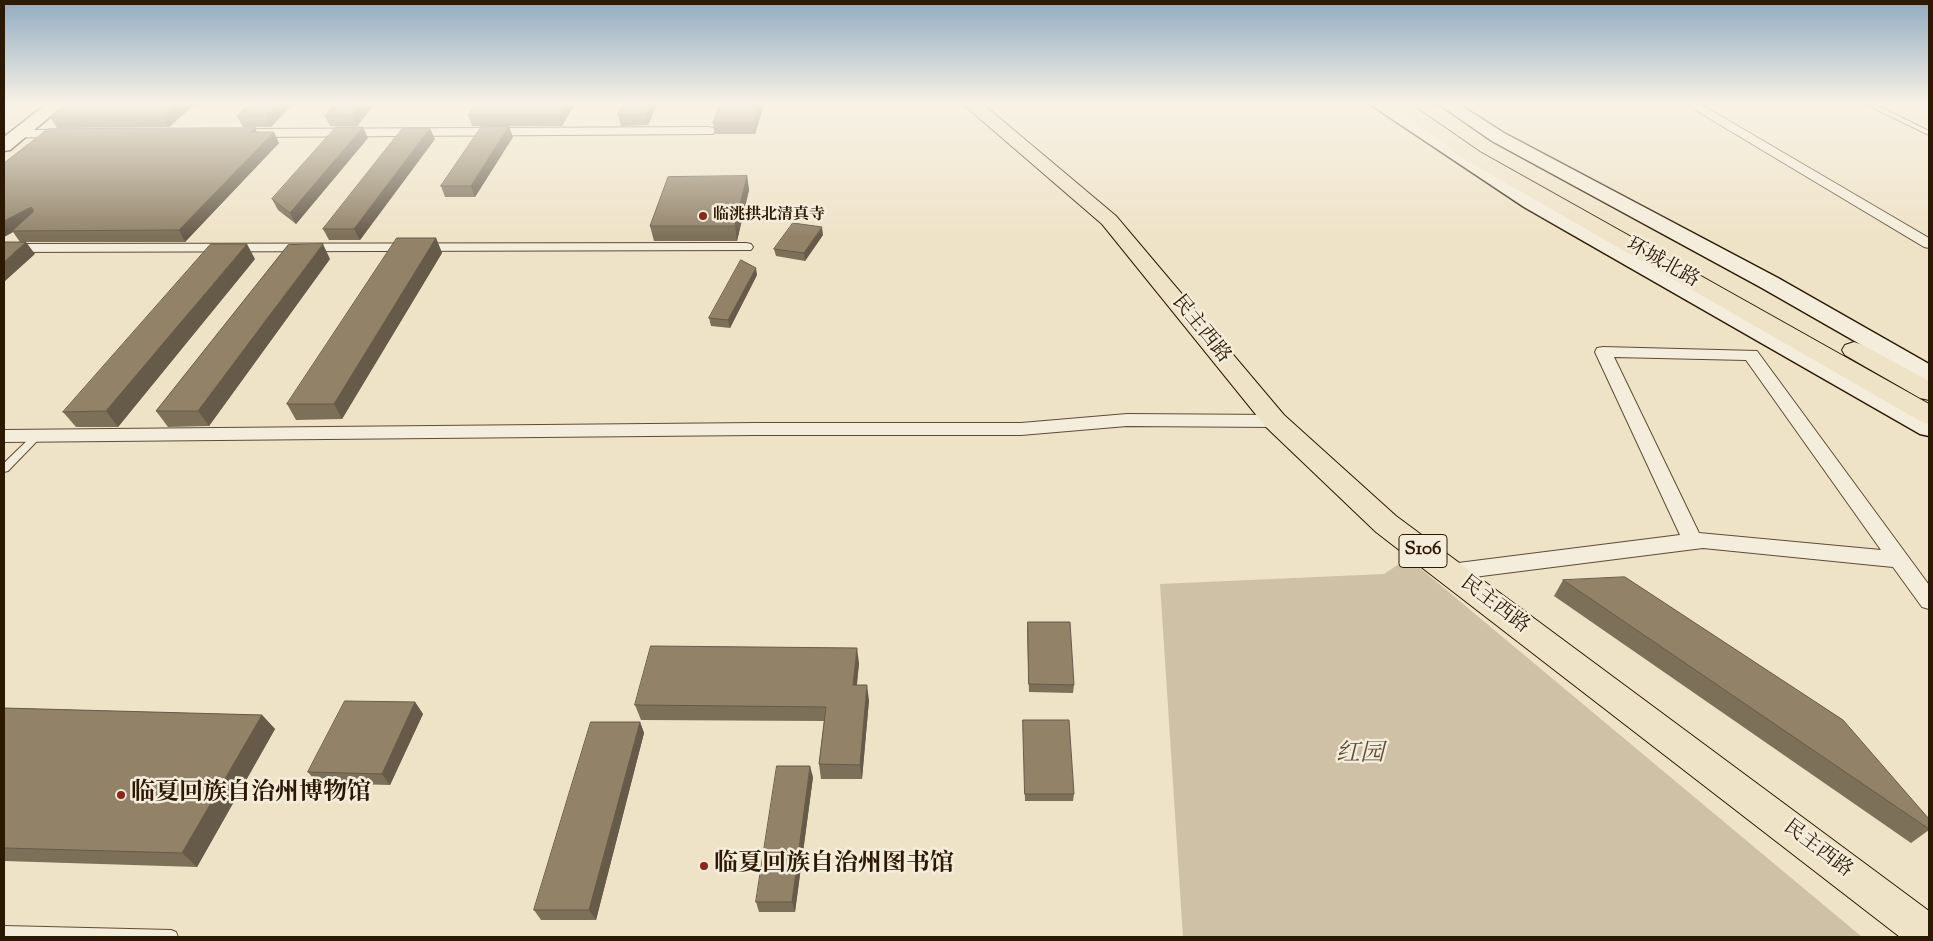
<!DOCTYPE html>
<html>
<head>
<meta charset="utf-8">
<style>
	body { margin:0 }
	#map { position:relative; width:1933px; height:941px; overflow:hidden; background:#efe3c7; font-family:"Sorts Mill Goudy",serif }
	canvas { display:block }
	.frame { position:absolute; inset:0; border:5px solid #2c1902; pointer-events:none }
</style>
</head>
<body>
<div id="map">
<canvas width="1933" height="941"></canvas>
<div class="frame"></div>
</div>
<script>
const g = document.querySelector('canvas').getContext('2d');
g.lineJoin = 'round';
function fill(path, color) {
  g.fillStyle = color;
  g.fill(path, 'evenodd');
}
function trace(path, color, width, dash) {
  g.strokeStyle = color;
  g.lineWidth = width;
  g.lineCap = dash ? 'butt' : 'round';
  g.setLineDash(dash || []);
  g.stroke(path);
}
function drawText(font, color, halo, rows, align = 'center') {
  g.font = font + ' "Sorts Mill Goudy","Noto Serif SC",serif';
  g.lineWidth = 5;
  g.setLineDash([]);
  g.textBaseline = 'middle';
  g.strokeStyle = halo;
  g.fillStyle = color;
  for (const [text, x, y, turn = 0] of rows) {
    g.save();
    g.translate(x, y);
    g.rotate((+turn || 0) * Math.PI / 180);
    g.textAlign = isNaN(turn) ? turn : align;
    if (halo) g.strokeText(text, 0, 0);
    g.fillText(text, 0, 0);
    g.restore();
  }
}
fill(new Path2D(`
	M1408,558L1862,937H1183L1160,584L1384,574Z`), '#cec1a6');
const lane = new Path2D(`
	M1867,105H1876L1929,131V135Z
	M38,432L43,435L41,437L8,471L4,472V463L35,433Z
	M4,926L171,930L176,932L178,937H4Z`);
const street = new Path2D(`
	M1687,105H1702L1929,238V248L1924,247Z
	M709,127L713,128L715,131L713,134L250,137L244,133L250,129Z
	M19,130H65L71,134L65,138L14,137L13,134L14,131Z
	M746,243L751,244L753,247L751,250L4,252V244Z
	M1603,347L1757,351L1929,585V609L1922,607L1893,567L1703,548L1450,580L1443,578L1440,572L1443,566L1450,564L1680,535L1595,352L1597,348ZM1614,357L1746,360L1881,550L1699,533Z
	M1127,414L1275,415L1281,417L1284,421L1281,425L1275,427L1127,426L1021,435H756L4,442V430L756,423H1021Z`);
const secondary = new Path2D(`
	M45,105H64L10,150L4,151V137Z
	M1371,105H1391L1538,199L1929,417V436L1920,434L1524,207Z
	M1440,105H1460L1504,133L1778,278L1929,364V382L1921,379L1762,288L1492,141Z`);
const primary = new Path2D(`
	M964,105H984L1116,216L1284,415L1396,516L1929,911V937H1900L1376,532L1266,427L1102,224Z`);
const highway = new Path2D(`
	M1391,105H1412L1480,152L1929,404V424L1920,421L1466,160Z
	M1854,342L1863,345L1929,381V400L1920,398L1845,355L1842,350L1845,345Z`);
trace(lane, '#5d4c33', 2);
trace(street, '#5d4c33', 2);
trace(secondary, '#2c1902', 3);
trace(primary, '#2c1902', 2);
trace(highway, '#2c1902', 2);
fill(lane, '#f5eddb');
fill(street, '#f5eddb');
fill(secondary, '#f5eddb');
fill(primary, '#efe3c7');
fill(highway, '#efe3c7');
fill(new Path2D(`
	M194,105L169,127L57,128L50,117Z
	M249,105H292L271,127H243L237,116Z
	M374,105L357,126H330L325,116Z
	M574,105L562,126H472L468,115Z
	M657,105L648,125L621,126L618,115Z
	M764,105L755,134H715L713,123Z
	M257,132L279,143L185,242H20L13,232L4,237V163Z
	M513,137L475,197H445L441,186Z
	M368,138L296,224L278,210L272,199Z
	M435,139L360,240H329L323,229Z
	M747,176L749,190L737,241H654L650,226Z
	M823,235L805,261L776,256L774,249Z
	M436,238L442,253L342,419L296,420L287,404Z
	M255,259L118,427H76L63,412Z
	M330,259L209,426L168,427L156,411Z
	M757,275L730,328L711,326L709,318Z
	M1563,580L1929,819V830L1911,843L1554,596Z
	M1028,622L1074,685L1073,693L1029,692L1027,630Z
	M859,663L857,685L869,700L862,779H821L819,764L824,721L641,720L635,705Z
	M415,702L423,714L390,785L317,783L308,772Z
	M4,708L262,715L275,729L197,867L4,861Z
	M1023,720L1074,794L1073,801H1025L1023,728Z
	M640,722L644,733L596,920H541L534,910Z
	M813,777L795,912H759L756,902Z`), '#7d7059');
fill(new Path2D(`
	M176,105H194L169,127L163,117Z
	M277,105H292L271,127L266,116Z
	M360,105H374L357,126L352,115Z
	M565,105H574L562,126L559,115Z
	M650,105H657L648,125L645,115Z
	M759,105H764L755,134L753,123Z
	M509,126L513,137L475,197L471,186Z
	M363,127L368,138L296,224L290,213Z
	M255,128L260,138L251,132Z
	M430,128L435,139L360,240L354,229Z
	M274,132L279,143L185,242L179,230Z
	M747,176L749,190L737,241L735,226Z
	M31,207L39,218L12,231L13,232L4,237V221Z
	M822,227L823,235L805,261L804,253Z
	M436,238L442,253L342,419L334,404Z
	M26,242L35,254L4,282V262Z
	M247,244L255,259L118,427L106,411Z
	M323,244L330,259L209,426L198,411Z
	M756,268L757,275L730,328L728,320Z
	M857,648L859,663L855,700L853,685Z
	M867,685L869,700L862,779L860,765Z
	M415,702L423,714L390,785L382,774Z
	M262,715L275,729L197,867L182,853Z
	M640,722L644,733L596,920L589,910Z
	M810,766L813,777L795,912L792,902Z`), '#665b49');
const building = new Path2D(`
	M65,105H176L163,117H50Z
	M249,105H277L266,116H237Z
	M334,105H360L352,115L325,116Z
	M475,105H565L559,115H468Z
	M623,105H650L645,115H618Z
	M720,105H759L753,123H713Z
	M482,126H509L471,186H441Z
	M336,127H363L290,213L272,199Z
	M255,128L251,132H274L179,230L12,231L34,211L31,207L4,221V163L48,129Z
	M403,128H430L354,229H323Z
	M747,176L735,226H650L668,177Z
	M793,223L822,227L804,253L774,249Z
	M397,238H436L334,404H287Z
	M4,242H26L4,262Z
	M211,244H247L106,411L63,412Z
	M323,244L198,411H156L288,245Z
	M741,260L756,268L728,320L709,318Z
	M1625,577L1843,720L1929,819V829L1563,580Z
	M1028,622H1070L1074,685L1029,684Z
	M651,646L857,648L853,685H867L860,765L819,764L826,707L635,705Z
	M345,701L415,702L382,774L308,772Z
	M4,708L262,715L182,853L4,848Z
	M1023,720H1069L1074,794H1025Z
	M591,722H640L589,910H534Z
	M777,766H810L792,902H756Z`);
fill(building, '#918268');
trace(building, '#665b49', 1);
const sky = g.createLinearGradient(0, 0, 0, 237);
sky.addColorStop(0, '#90abc0');
sky.addColorStop(0.44, '#f8f2e6');
sky.addColorStop(1, '#f8f2e600');
g.fillStyle = sky;
g.fillRect(0, 0, 1933, 237);
for (const [x, y, r, color] of [
	[703,216,5,"#8f2418"],
	[121,795,5,"#8f2418"],
	[704,866,5,"#8f2418"]
]) {
  const dot = new Path2D();
  dot.arc(x, y, r, 0, 2 * Math.PI);
  g.fillStyle = color;
  g.fill(dot);
  trace(dot, '#f5eddb', 2);
}
drawText('bold 16px', '#2c1902', '#f5eddb', [
	["临洮拱北清真寺",713,216]
], 'left');
for (const [x, y, w] of [
	[1423,551,48]
]) {
  const box = new Path2D();
  box.roundRect(x - w / 2, y - 16.5, w, 33, 4);
  g.fillStyle = '#f5eddb';
  g.fill(box);
  trace(box, '#2c1902', 1);
}
drawText('bold 19px', '#2c1902', null, [
	["S106",1423,551]
]);
drawText('20px', '#2c1902', '#f5eddb', [
	["环城北路",1662,264,29],
	["民主西路",1200,330,51],
	["民主西路",1494,606,37],
	["民主西路",1817,850,37]
]);
drawText('italic 24px', '#5d4b33', '#f5eddb', [
	["红园",1360,756]
]);
drawText('bold 24px', '#2c1902', '#f5eddb', [
	["临夏回族自治州博物馆",131,795],
	["临夏回族自治州图书馆",714,866]
], 'left');
</script>
</body>
</html>
